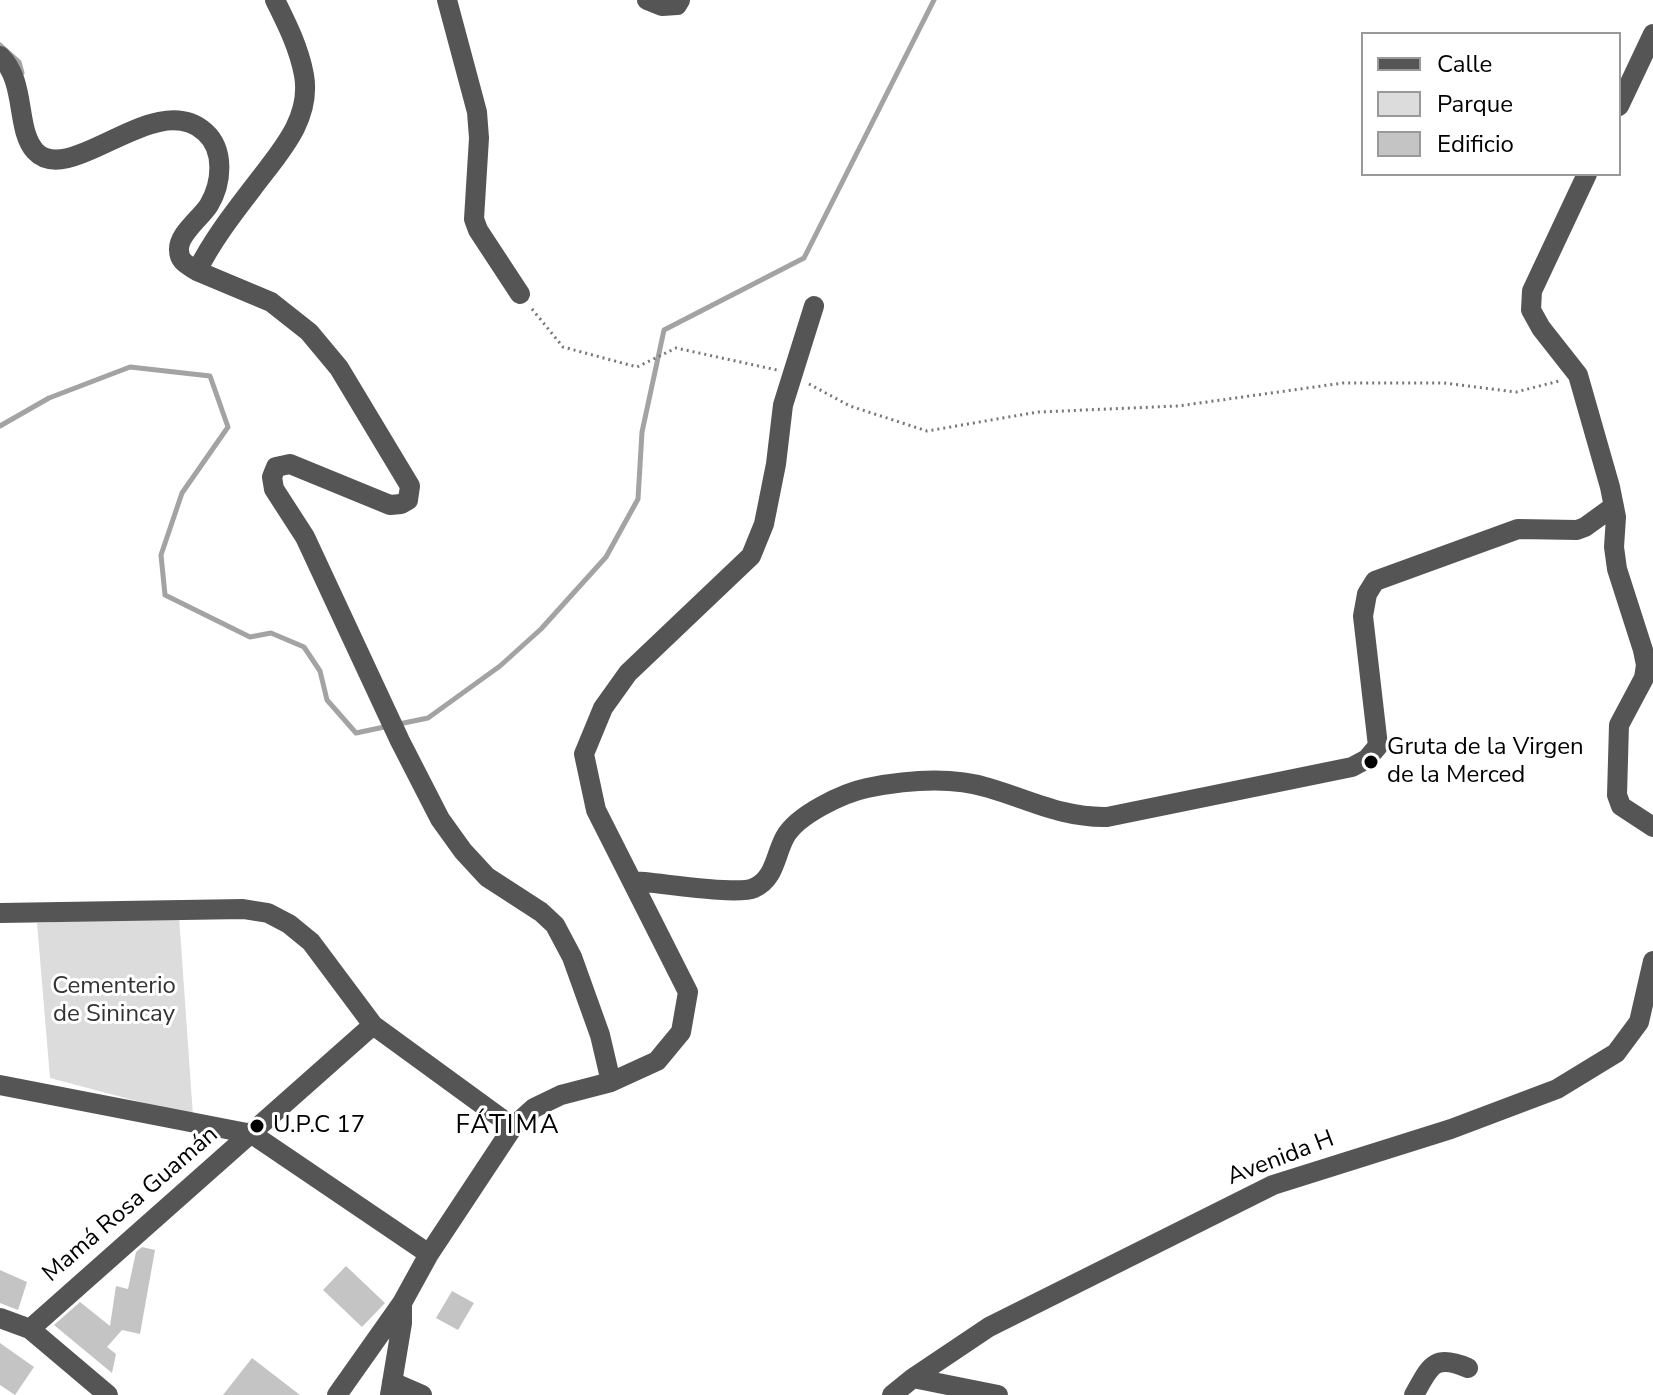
<!DOCTYPE html>
<html>
<head>
<meta charset="utf-8">
<style>
	body { margin:0 }
	#map { position:relative; width:1653px; height:1395px; overflow:hidden; background:#fff; font-family:"Nunito Sans",sans-serif }
	canvas { display:block }
	.legend { position:absolute; left:1361px; top:32px; width:260px; height:144px; box-sizing:border-box; background:#fff; border:2px solid #999; margin:0; padding:10px 14px; list-style:none; font-size:24px; color:#000 }
	.legend li { display:flex; align-items:center; gap:16px; height:40px }
	.legend b { width:40px; border:2px solid #999 }
</style>
</head>
<body>
<div id="map">
<canvas width="1653" height="1395"></canvas>
<ul class="legend">
<li><b style="height:10px;background:#555"></b>Calle</li>
<li><b style="height:22px;background:#dcdcdc"></b>Parque</li>
<li><b style="height:22px;background:#c4c4c4"></b>Edificio</li>
</ul>
</div>
<script>
const g = document.querySelector('canvas').getContext('2d');
g.lineJoin = 'round';
function fill(path, color) {
  g.fillStyle = color;
  g.fill(path, 'evenodd');
}
function trace(path, color, width, dash) {
  g.strokeStyle = color;
  g.lineWidth = width;
  g.lineCap = dash ? 'butt' : 'round';
  g.setLineDash(dash || []);
  g.stroke(path);
}
function drawText(font, color, halo, rows, align = 'center') {
  g.font = font + ' "Nunito Sans",sans-serif';
  g.lineWidth = 6;
  g.setLineDash([]);
  g.textBaseline = 'middle';
  g.strokeStyle = halo;
  g.fillStyle = color;
  for (const [text, x, y, turn = 0] of rows) {
    g.save();
    g.translate(x, y);
    g.rotate((+turn || 0) * Math.PI / 180);
    g.textAlign = isNaN(turn) ? turn : align;
    if (halo) g.strokeText(text, 0, 0);
    g.fillText(text, 0, 0);
    g.restore();
  }
}
fill(new Path2D(`
	M179,916L193,1116L50,1078L37,923Z`), '#dcdcdc');
trace(new Path2D(`
	M0,45L19,62L22,73
	M0,426L49,398L130,367L210,376L228,427L182,493L161,555L165,595L250,637L271,633L304,647L320,671L327,700L356,733L389,726
	M399,724L428,718L500,666L541,629L606,557L638,499L642,432L664,330L804,258L934,0`), '#a3a3a3', 5);
fill(new Path2D(`
	M142,1247L155,1250L140,1334L122,1330L107,1347L116,1354L112,1373L54,1325L80,1302L110,1326L116,1286L128,1289L136,1252Z
	M346,1266L385,1303L362,1327L323,1290Z
	M0,1270L27,1282L18,1310L0,1303Z
	M452,1291L474,1303L458,1330L436,1318Z
	M0,1343L34,1367L15,1395L0,1385Z
	M252,1358L300,1395H223Z`), '#c4c4c4');
trace(new Path2D(`
	M532,309L563,347L637,367L676,348L777,370
	M809,384L850,406L927,431L1038,412L1178,406L1343,383H1444L1516,392L1559,381`), '#777', 3, [2, 4]);
trace(new Path2D(`
	M275,0C287,24 299,48 304,75C312,121 277,155 252,189C232,215 212,241 197,271L271,302L309,332L339,368L410,486L408,500L401,504L390,505L290,464L276,467L272,477L274,489L305,537L400,741L440,819L463,851L487,877L541,912L555,925L572,957L600,1035L611,1082L561,1095L534,1108L513,1127L429,1254L402,1303L337,1395
	M447,0L477,112L479,138L474,219L478,230L520,294
	M647,0L662,6L677,5L680,0
	M0,56C27,82 15,128 35,151C70,189 155,87 205,132C225,150 222,183 209,205C201,218 178,234 179,250C179,262 188,265 197,271
	M1619,106L1653,34
	M1587,174L1532,291L1531,310L1541,328L1578,375L1610,487L1616,517L1614,547L1617,569L1643,650L1646,665L1644,678L1619,725L1617,795L1621,806L1653,827
	M632,881C657,882 736,896 754,888C775,879 775,855 785,837C797,815 843,793 867,788C907,780 950,776 989,788C1030,800 1063,818 1107,817L1352,767L1367,759L1378,746L1363,616L1367,594L1375,581L1518,529L1577,530L1585,527L1614,506
	M0,913L243,909L268,913L289,924L311,942L373,1025L513,1127
	M611,1082L657,1061L681,1032L688,992L596,810L584,754L603,708L628,673L751,556L764,524L776,464L783,405L814,306
	M0,1085L252,1134L429,1254
	M0,1318L30,1329L108,1395
	M30,1329L373,1025
	M913,1378L998,1395
	M392,1382L422,1395
	M390,1395L402,1323V1303
	M892,1395L913,1378L989,1327L1273,1185L1451,1129L1557,1089L1616,1053L1639,1022L1653,961
	M1414,1395C1430,1367 1433,1353 1468,1368`), '#555', 20);
for (const [x, y, r, color] of [
	[1371,762,8,"#000"],
	[257,1126,8,"#000"]
]) {
  const dot = new Path2D();
  dot.arc(x, y, r, 0, 2 * Math.PI);
  g.fillStyle = color;
  g.fill(dot);
  trace(dot, '#fff', 3);
}
drawText('24px', '#000', '#fff', [
	["Gruta de la Virgen",1387,748],
	["de la Merced",1387,776],
	["U.P.C 17",273,1126]
], 'left');
drawText('24px', '#333', '#fff', [
	["Cementerio",114,987],
	["de Sinincay",114,1015]
]);
drawText('24px', '#000', '#fff', [
	["Avenida H",1281,1159,-21],
	["Mamá Rosa Guamán",131,1205,-41]
]);
g.letterSpacing = '2px';
drawText('26px', '#000', '#fff', [
	["FÁTIMA",508,1127]
]);
g.letterSpacing = '0px';
</script>
</body>
</html>
